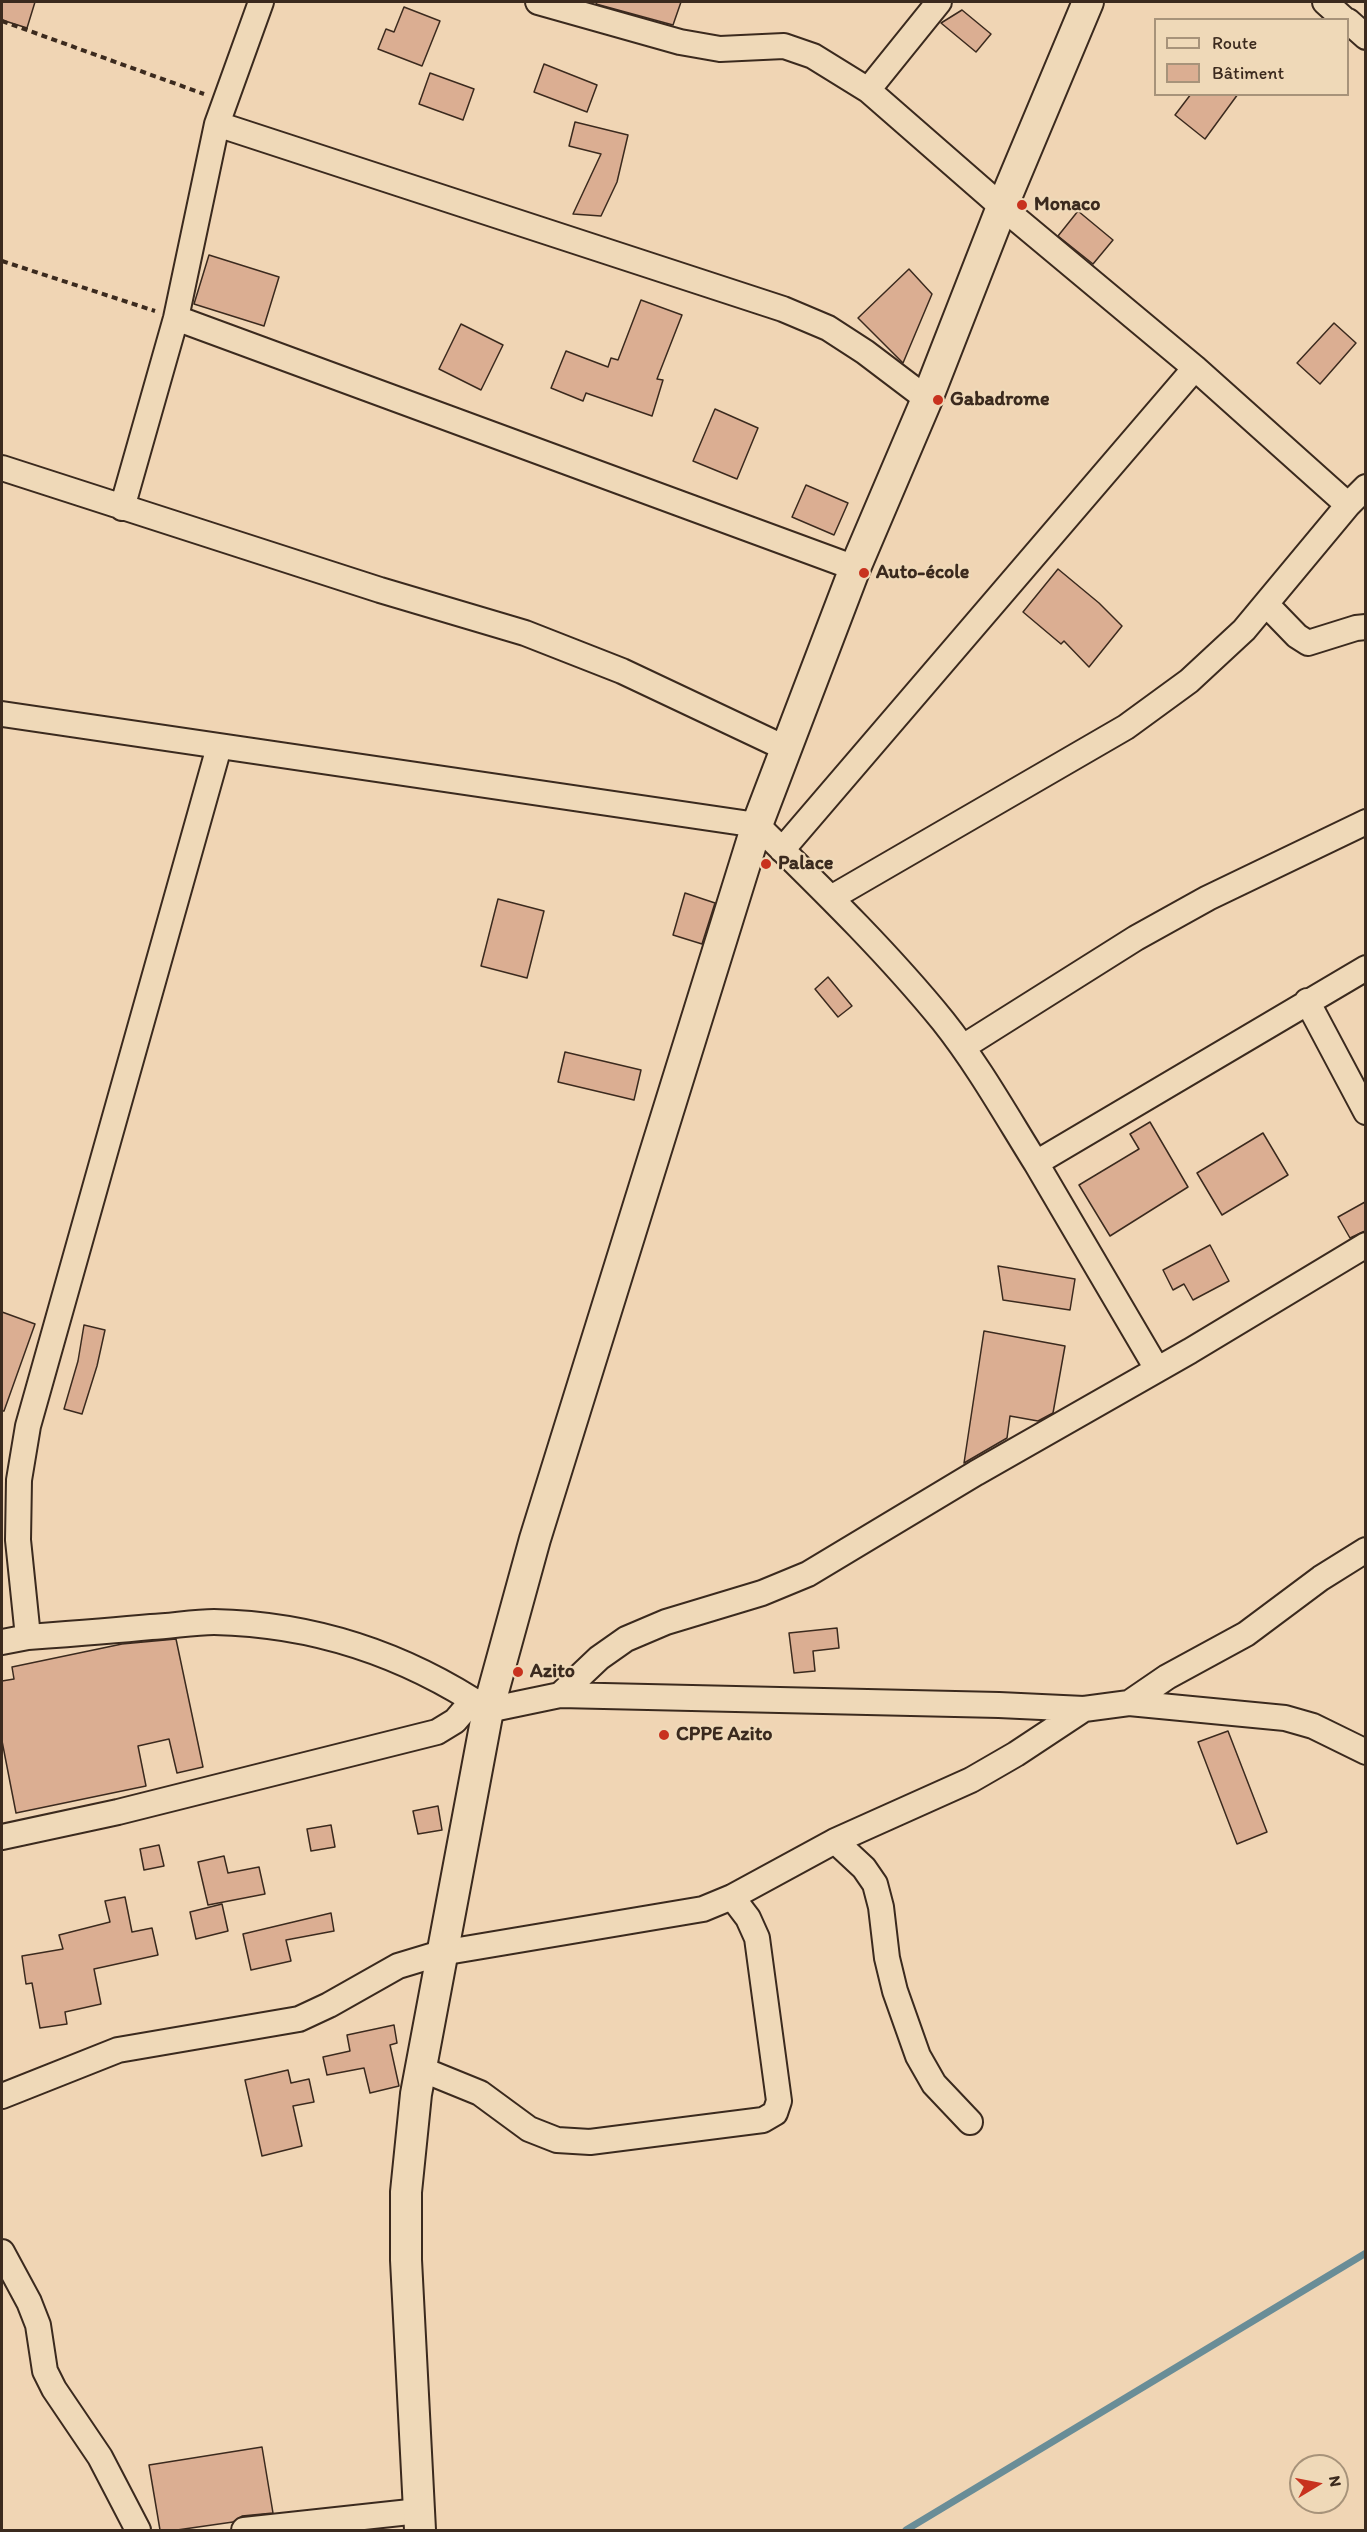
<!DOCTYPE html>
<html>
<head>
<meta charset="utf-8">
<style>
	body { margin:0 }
	#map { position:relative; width:1367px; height:2532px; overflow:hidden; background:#f0d5b4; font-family:Itim,sans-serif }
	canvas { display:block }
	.frame { position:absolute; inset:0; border:3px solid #3b2a1e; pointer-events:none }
	.legend { position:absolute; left:1154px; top:18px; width:195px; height:78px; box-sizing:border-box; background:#efd9b8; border:2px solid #a7937a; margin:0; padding:8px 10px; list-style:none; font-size:18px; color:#3b2a1e }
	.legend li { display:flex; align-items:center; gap:12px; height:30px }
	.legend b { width:30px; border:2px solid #a7937a }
	.north { position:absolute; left:1289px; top:2454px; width:60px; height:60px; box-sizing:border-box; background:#efd9b8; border:2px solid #a7937a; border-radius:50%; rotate:80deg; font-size:16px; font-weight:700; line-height:24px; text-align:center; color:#3b2a1e }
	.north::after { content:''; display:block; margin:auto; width:21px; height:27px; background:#c8321e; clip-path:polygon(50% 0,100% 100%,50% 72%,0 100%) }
</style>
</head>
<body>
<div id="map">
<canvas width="1367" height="2532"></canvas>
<div class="frame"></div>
<ul class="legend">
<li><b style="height:8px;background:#efd9b8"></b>Route</li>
<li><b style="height:16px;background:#dbae92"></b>Bâtiment</li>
</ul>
<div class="north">N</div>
</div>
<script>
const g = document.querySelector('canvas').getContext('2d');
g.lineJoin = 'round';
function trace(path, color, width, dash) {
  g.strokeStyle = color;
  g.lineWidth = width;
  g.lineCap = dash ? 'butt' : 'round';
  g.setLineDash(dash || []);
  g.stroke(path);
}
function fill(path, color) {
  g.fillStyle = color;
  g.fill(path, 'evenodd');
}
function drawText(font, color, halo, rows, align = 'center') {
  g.font = font + ' Itim,sans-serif';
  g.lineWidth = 4.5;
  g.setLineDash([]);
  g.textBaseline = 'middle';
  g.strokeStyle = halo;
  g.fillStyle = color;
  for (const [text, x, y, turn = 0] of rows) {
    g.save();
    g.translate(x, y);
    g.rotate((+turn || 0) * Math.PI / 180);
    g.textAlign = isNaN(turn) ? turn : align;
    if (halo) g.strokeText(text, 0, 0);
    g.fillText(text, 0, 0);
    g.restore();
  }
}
trace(new Path2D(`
	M906,2530L1366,2253`), '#698d97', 7);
const building = new Path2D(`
	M2,2H35L27,28L2,20Z
	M597,2H681L673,25L596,4Z
	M404,7L440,21L422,66L378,49L386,29L394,32Z
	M962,10L991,34L976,52L941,23Z
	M544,64L597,85L587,112L534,92Z
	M430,73L474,89L463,120L419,104Z
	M1191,94H1238L1205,139L1175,115Z
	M575,122L628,135L617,182L601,216L573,214L601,154L569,146Z
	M1078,211L1113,240L1093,264L1058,236Z
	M209,255L279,277L264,326L194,304Z
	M909,269L932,294L903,363L858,318Z
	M641,300L682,315L657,379L663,380L652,416L586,393L583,401L551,388L566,351L608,367L611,358L618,360Z
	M1334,323L1356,343L1320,384L1297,363Z
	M461,324L503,345L481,390L439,369Z
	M715,409L758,428L737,479L693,461Z
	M806,485L848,503L834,535L792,517Z
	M1058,569L1099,603L1122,626L1089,667L1064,641L1061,644L1023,612Z
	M685,893L715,903L702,944L673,935Z
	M498,899L544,911L527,978L481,966Z
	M828,977L852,1006L838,1017L815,989Z
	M565,1052L641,1070L634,1100L558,1082Z
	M1150,1122L1188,1187L1110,1236L1079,1185L1139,1149L1130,1134Z
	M1263,1133L1288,1175L1222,1215L1197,1173Z
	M1365,1202V1231L1350,1238L1338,1217Z
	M1210,1245L1229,1281L1193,1300L1184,1284L1173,1290L1163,1270Z
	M998,1266L1075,1279L1070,1310L1003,1300Z
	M2,1312L35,1324L4,1411H2Z
	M84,1325L105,1330L97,1366L82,1414L64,1409L78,1361Z
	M984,1331L1065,1346L1053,1413L1038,1421L1010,1416L1007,1438L964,1463Z
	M837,1628L839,1648L813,1651L815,1671L794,1673L789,1633Z
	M176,1639L203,1767L177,1773L169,1739L138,1746L146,1786L16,1813L2,1741V1681L14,1679L12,1667L122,1644Z
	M1228,1731L1267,1832L1237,1844L1198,1742Z
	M438,1806L442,1830L418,1834L413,1811Z
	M331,1825L335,1847L311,1851L307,1829Z
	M159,1845L164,1866L144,1870L140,1849Z
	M224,1856L228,1873L259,1867L265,1894L208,1905L198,1862Z
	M125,1897L132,1932L152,1928L158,1955L94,1969L101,2004L65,2012L67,2024L40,2028L32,1983L26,1984L22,1956L63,1949L59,1935L110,1922L105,1901Z
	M222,1904L228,1931L196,1939L190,1912Z
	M331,1913L334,1931L286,1940L291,1961L251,1970L243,1934Z
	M394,2025L397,2043L390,2045L399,2086L370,2093L364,2068L327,2075L323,2057L350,2051L347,2035Z
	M288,2070L291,2083L309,2079L314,2102L293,2106L302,2146L262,2156L245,2080Z
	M262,2447L273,2513L242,2516L233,2522L177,2530H160L149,2465Z`);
fill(building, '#dbae92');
trace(building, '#3b2a1e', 1.5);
const minor = new Path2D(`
	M538,2L680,42L720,49L784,46L813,56L868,90L1002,207L1195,368L1348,505
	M1325,2L1345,20
	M1348,21L1366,37
	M868,90L939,2
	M217,124L783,309L828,328L865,352L927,399
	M176,318L855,568
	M2,468L380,590L525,633L622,671L785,748
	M122,508L176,318L217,124L261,2
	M1266,604L1297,636L1308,643L1356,628L1366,627
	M2,714L757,825C821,888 886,951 943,1021C978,1065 1006,1115 1036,1163
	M782,850L1195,368
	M831,898L1126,727L1189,681L1244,630L1348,505L1366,487
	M1307,1001L1366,1112
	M963,1047L1136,938L1208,898L1366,822
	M1157,1369L1036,1163L1366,968
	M28,1637L18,1540L19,1480L28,1426L219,747
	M2,1642L28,1637C69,1634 110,1631 151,1627C172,1626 194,1622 214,1622C313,1624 406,1655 488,1710L560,1695L999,1705L1084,1709L1129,1703L1285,1718L1313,1726L1366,1752
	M560,1695L599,1658L626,1639L666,1622L762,1593L808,1574L976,1473L1190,1351L1366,1245
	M1129,1703L1167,1677L1246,1634L1321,1578L1366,1550
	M2,1837L118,1812L437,1732L455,1721L473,1700
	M835,1841L864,1868L875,1884L881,1907L887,1958L895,1991L918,2056L934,2084L970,2122
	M421,2069L480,2093L529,2129L557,2140L590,2142L763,2120L775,2113L779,2101L757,1938L748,1918L732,1897
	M2,2096L118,2050L299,2019L329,2005L398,1966L441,1953L703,1909L732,1897L835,1841L971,1780L1016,1754L1084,1709
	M2,2252L29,2302L38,2325L45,2371L54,2389L100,2457L138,2530
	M244,2530L419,2511`);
const tertiary = new Path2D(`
	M420,2530L406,2260V2192L416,2094L488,1710L535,1539L757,825L855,568L927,399L1002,207L1088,2`);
trace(minor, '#3b2a1e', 28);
trace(tertiary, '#3b2a1e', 34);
trace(new Path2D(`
	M2,21L204,94
	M2,261L155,311`), '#3b2a1e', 4, [6, 4.5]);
trace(minor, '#efd9b8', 24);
trace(tertiary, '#efd9b8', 30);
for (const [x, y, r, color] of [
	[1022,205,6,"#c8321e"],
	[938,400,6,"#c8321e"],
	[864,573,6,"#c8321e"],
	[766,864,6,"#c8321e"],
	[518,1672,6,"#c8321e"],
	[664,1735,6,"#c8321e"]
]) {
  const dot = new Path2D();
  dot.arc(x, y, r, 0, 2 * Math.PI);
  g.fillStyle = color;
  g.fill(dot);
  trace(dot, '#efd9b8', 2);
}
drawText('bold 20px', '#3b2a1e', '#efd9b8', [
	["Monaco",1034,205],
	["Gabadrome",950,400],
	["Auto-école",876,573],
	["Palace",778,864],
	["Azito",530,1672],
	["CPPE Azito",676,1735]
], 'left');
</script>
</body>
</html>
